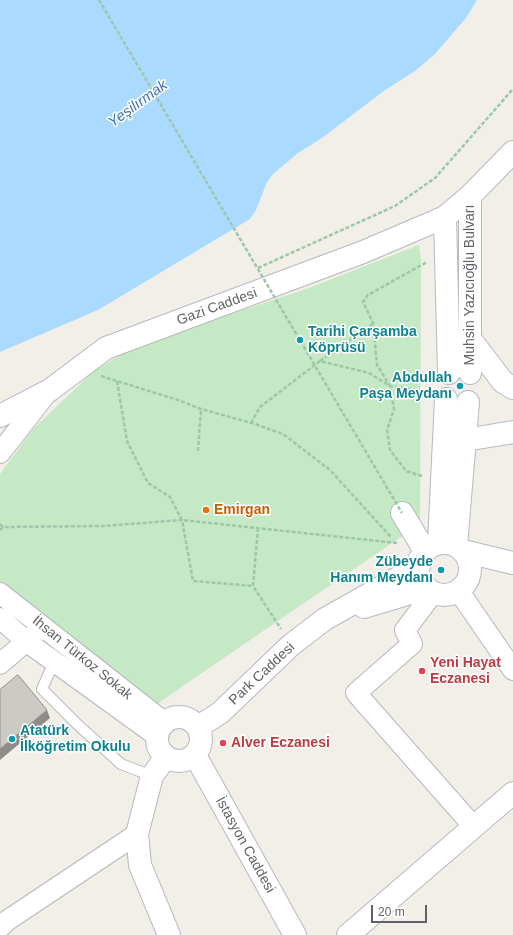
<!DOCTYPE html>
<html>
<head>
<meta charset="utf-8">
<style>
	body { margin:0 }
	#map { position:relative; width:513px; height:935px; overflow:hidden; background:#f1efe8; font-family:Arial,sans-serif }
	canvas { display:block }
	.scale { position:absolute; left:371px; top:905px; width:56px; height:18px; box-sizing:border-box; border:2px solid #5f6368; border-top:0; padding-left:5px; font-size:12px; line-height:14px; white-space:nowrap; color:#5f6368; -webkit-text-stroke:3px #fff; paint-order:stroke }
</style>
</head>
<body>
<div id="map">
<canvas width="513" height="935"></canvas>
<div class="scale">20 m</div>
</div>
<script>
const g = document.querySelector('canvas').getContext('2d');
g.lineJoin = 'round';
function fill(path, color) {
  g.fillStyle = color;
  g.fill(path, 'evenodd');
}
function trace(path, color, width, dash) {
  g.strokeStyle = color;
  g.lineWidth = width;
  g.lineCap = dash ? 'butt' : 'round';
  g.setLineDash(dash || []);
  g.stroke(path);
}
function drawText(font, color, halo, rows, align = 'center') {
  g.font = font + ' Arial,sans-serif';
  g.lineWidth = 3;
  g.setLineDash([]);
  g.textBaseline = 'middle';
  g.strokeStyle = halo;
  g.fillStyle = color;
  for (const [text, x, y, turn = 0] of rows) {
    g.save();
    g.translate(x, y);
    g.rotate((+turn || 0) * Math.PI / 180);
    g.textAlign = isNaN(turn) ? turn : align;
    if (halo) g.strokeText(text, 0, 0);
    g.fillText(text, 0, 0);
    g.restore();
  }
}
fill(new Path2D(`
	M419,245L421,261L420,524L190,681L132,722L0,596V474L34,428L95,370L136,346L309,288Z`), '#c5e8c5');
fill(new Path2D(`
	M0,0H477L466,18L434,55L415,71L385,90L322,138L298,153L273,174L267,182L256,210L250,219L98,310L0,352Z`), '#aadaff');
const service = new Path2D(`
	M54,662L42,689L77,724L121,764L152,776`);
const minor = new Path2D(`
	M0,453L49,390
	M458,590L513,670
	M434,592L405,630L412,644L356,693L474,827
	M0,593L164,722
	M0,618L27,642L157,736
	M0,664L36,633
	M0,927L8,920L137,834`);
const tertiary = new Path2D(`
	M0,416L50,390L106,348L363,252L445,217
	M463,551L513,563
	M166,757L152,776L137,834L140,865L169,935`);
const secondary = new Path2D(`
	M470,196V373
	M471,340L503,382L513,388
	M449,373L445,217L470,196L513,152
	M465,440L513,432
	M402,513L425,551
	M439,543L446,399
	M418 569a26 26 0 1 1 52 0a26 26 0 1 1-52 0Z
	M456,546L468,402
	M364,607L427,588
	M157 739a22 22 0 1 1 44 0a22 22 0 1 1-44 0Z
	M198,727L220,713L291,645L325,619L419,566
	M195,755L295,935
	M348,935L513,793`);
trace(service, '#b5b8bc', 12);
trace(minor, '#b5b8bc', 22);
trace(tertiary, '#b5b8bc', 24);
trace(secondary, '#b6babf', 24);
trace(new Path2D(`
	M258,268L395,206L435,178L513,89
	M320,361L373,324
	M101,376L178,400L201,409L255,424L283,434L330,470L391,537
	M117,381L127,441L148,483L170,497L182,520L397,543
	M251,423L260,407L320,361L369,373L390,386L428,392
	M198,451L201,409
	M422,476L406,471L390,450L387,430L394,409L390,386L377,365L373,323L363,302L368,295L427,262
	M0,524L3,527
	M258,528L253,586L281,629
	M0,530L3,527L103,526L182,520L193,581L253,586`), '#9cc7a9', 2.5, [4, 2]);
trace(service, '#fff', 10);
trace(minor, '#fff', 20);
trace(tertiary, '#fff', 22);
trace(secondary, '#fff', 22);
trace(new Path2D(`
	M99,0L402,513`), '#9cc7a9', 2.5, [4, 2]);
fill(new Path2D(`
	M47,710L50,718L0,760V749Z`), '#8f8d8a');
const building = new Path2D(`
	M18,675L47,710L0,749V690Z`);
fill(building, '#cccac5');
trace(building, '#8f8d8a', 1);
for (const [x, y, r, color] of [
	[300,340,4,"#0f9aa8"],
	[460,386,4,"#0f9aa8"],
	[206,510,4,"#e8710a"],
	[441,570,4,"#0f9aa8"],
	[422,671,4,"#e0444e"],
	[12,739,4,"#0f9aa8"],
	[223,743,4,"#e0444e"]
]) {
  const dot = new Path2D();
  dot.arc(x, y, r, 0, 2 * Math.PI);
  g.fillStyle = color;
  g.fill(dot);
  trace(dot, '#fff', 1.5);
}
drawText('14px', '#5f6368', '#fff', [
	["Muhsin Yazıcıoğlu Bulvarı",470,285,-90],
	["Gazi Caddesi",217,307,-20],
	["İhsan Türkoz Sokak",82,658,39],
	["Park Caddesi",262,674,-43],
	["İstasyon Caddesi",245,845,61]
]);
drawText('bold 14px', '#0d838f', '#fff', [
	["Tarihi Çarşamba",308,332],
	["Köprüsü",308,348],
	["Abdullah",452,378,"right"],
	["Paşa Meydanı",452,394,"right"],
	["Zübeyde",433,562,"right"],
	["Hanım Meydanı",433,578,"right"],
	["Atatürk",20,731],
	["İlköğretim Okulu",20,747]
], 'left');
drawText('bold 14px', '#c56008', '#fff', [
	["Emirgan",214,510]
], 'left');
drawText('bold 14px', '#be3a42', '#fff', [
	["Yeni Hayat",430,663],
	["Eczanesi",430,679],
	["Alver Eczanesi",231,743]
], 'left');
drawText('italic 15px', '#4174aa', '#fff', [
	["Yeşilırmak",138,104,-36]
]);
</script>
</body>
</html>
